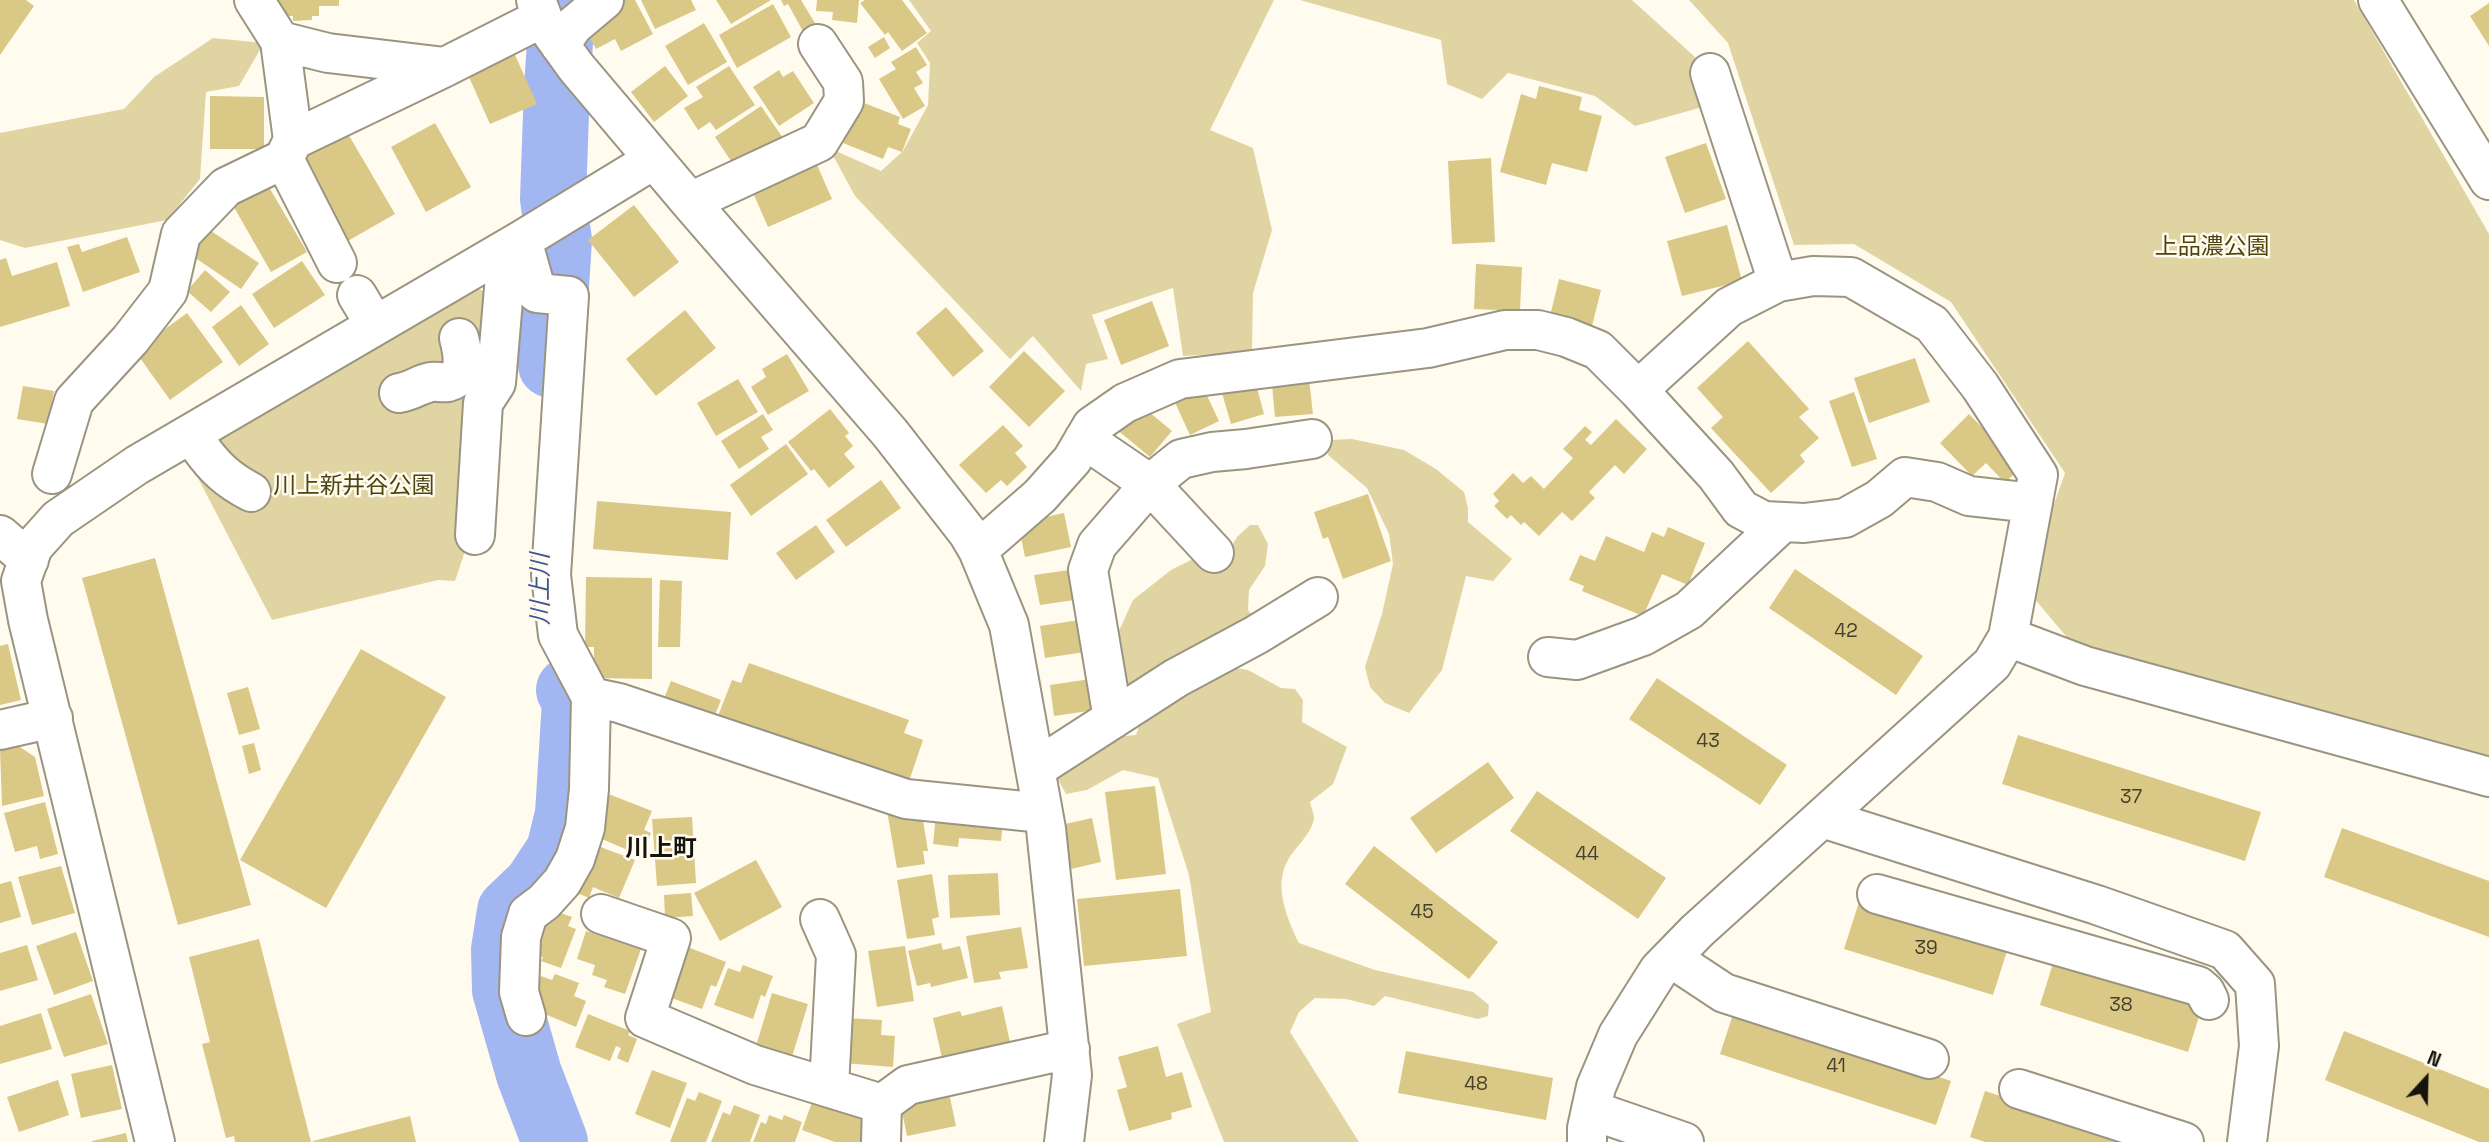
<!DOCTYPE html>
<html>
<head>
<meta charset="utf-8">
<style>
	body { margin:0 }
	#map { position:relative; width:2489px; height:1142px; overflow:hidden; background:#fffcef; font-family:"Space Grotesk",sans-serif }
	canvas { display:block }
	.north { position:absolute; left:2391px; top:1044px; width:70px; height:70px; -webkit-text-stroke:5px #fffcef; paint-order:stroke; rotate:22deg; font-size:19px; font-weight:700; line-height:28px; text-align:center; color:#15130c }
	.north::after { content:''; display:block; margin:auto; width:24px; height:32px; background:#15130c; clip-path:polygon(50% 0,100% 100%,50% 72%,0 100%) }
</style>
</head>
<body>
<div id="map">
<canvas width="2489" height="1142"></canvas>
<div class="north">N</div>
</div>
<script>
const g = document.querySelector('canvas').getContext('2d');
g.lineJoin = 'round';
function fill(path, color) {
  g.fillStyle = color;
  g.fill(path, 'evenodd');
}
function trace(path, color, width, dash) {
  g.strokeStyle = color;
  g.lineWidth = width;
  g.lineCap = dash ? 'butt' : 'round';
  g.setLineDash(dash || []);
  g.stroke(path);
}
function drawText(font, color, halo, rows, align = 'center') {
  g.font = font + ' "Space Grotesk","Noto Sans JP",sans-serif';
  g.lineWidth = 5;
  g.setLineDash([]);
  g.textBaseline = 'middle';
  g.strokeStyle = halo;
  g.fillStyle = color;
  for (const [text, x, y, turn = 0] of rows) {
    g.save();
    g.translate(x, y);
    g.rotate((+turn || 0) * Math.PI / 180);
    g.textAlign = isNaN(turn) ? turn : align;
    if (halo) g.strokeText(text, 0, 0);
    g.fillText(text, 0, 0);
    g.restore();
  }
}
fill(new Path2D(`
	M909,0H1274L1210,130L1253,148L1272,230L1253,293L1252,352L1183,356L1173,288L1092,315L1108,359L1086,364L1081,391L1033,336L1010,359L855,196L829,148L881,171L903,151L928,105L930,63L917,43L931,31Z
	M1300,0H1632L1695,57L1709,89L1699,108L1635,126L1595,96L1508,73L1482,99L1447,84L1441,40Z
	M1689,0H2354L2489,234V763L2076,648L2033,597L2047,524L2065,473L1951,302L1854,244L1794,245L1728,43Z
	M213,38L264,43L239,86L206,92L200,179L167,220L25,248L0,240V133L124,109L154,77Z
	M479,289L494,296L465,551L455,581L438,580L272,620L186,455Z
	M1352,439L1404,450L1436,469L1464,492L1468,508V522L1512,559L1493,581L1466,576L1442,670L1409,713L1385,703L1370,687L1365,667L1382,614L1393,564L1389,534L1367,488L1328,455L1330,440Z
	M1250,525H1258L1268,544L1265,566L1249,590L1248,610L1261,627L1128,701L1117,670L1118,633L1133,600L1171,570L1195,558L1221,564L1237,537Z
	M1224,666L1248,670L1281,688L1295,689L1303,700L1302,722L1347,747L1333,784L1310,802C1311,807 1314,814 1314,818C1312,834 1295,847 1288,860C1273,885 1287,919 1299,943L1375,970L1473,992L1489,1005L1488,1016L1478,1019L1385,996L1374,1006L1346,999L1315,998L1299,1012L1290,1032L1359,1142H1224L1177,1024L1211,1012L1189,875L1158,778L1123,770L1087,790L1066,794L1054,772L1114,737L1136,735L1140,723Z`), '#e1d4a3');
trace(new Path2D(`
	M551,365L559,240L553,199L557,86L563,0
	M555,1142L529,1074L505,990L504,950L510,911L536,886L559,851L568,814L575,701L569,690`), '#a2b7f2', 66);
fill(new Path2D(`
	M0,0H26L34,6L0,55Z
	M275,0H339V6H319V16H312V20L293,21V16H284V8L275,7Z
	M614,0H635L653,34L621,51L615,39L596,49L584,28Z
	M641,0H691L696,10L655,29Z
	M716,0H771L731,24Z
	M781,0H801L818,28L805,35L788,4L784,6Z
	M817,0H859L857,23L832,20L833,12L816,11Z
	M865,0H902L927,33L902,51L888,32L885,35L860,3Z
	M2489,3V46L2470,16Z
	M773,4L791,37L737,68L719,35Z
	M704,23L727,62L688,85L665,46Z
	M884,37L890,48L875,58L868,47Z
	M511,46L537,104L490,124L464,66Z
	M916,47L927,65L916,72L923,83L914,88L925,106L903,119L879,79L896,69L891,62Z
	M665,66L688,96L654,122L631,92Z
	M729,66L755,105L716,130L710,122L698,130L684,108L703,97L696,87Z
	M779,70L783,77L793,71L814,103L779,126L753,87Z
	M1539,86L1582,97L1579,110L1602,116L1587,172L1552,163L1546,185L1500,172L1521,94L1536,99Z
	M210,96L264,97V149H210Z
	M859,101L900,117L898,124L911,129L902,152L888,147L883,159L843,143Z
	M761,106L785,141L739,173L715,137Z
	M435,123L471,187L426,212L391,147Z
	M344,127L395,214L346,242L297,155Z
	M1706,143L1726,199L1685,213L1665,157Z
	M814,158L832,199L768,227L750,186Z
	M1491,158L1495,242L1452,244L1448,161Z
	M266,182L307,252L271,272L231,202Z
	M634,205L679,262L634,297L588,240Z
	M1727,225L1742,281L1682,296L1667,241Z
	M208,229L259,263L241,289L191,255Z
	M127,237L140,272L83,292L67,247L79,244L82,252Z
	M6,258L12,276L57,262L70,306L0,327V260Z
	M302,261L325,295L274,328L252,294Z
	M1476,264L1522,267L1520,311L1474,309Z
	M205,270L230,292L211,312L187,291Z
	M1559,279L1601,290L1592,326L1550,316Z
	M1152,301L1169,346L1121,365L1104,320Z
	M241,305L269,344L239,366L212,327Z
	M946,307L984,351L953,377L916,333Z
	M685,310L716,348L656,396L626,359Z
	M187,313L223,362L170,400L135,351Z
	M1748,341L1809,409L1799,417L1819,438L1800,455L1805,462L1771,493L1711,428L1723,417L1697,388Z
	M1024,351L1065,391L1029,427L989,387Z
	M787,354L809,391L768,415L751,387L766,377L762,369Z
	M1915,358L1930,402L1869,423L1854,378Z
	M1308,370L1313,414L1275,417L1271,374Z
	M1253,373L1264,414L1231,424L1219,383Z
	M738,379L758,412L716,436L697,403Z
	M1201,383L1219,421L1190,435L1172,396Z
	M23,386L54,391L48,424L17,419Z
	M1854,392L1877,459L1852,467L1829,401Z
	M1137,402L1172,431L1150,457L1115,428Z
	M830,409L849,433L845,436L853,446L844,454L855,467L829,488L814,469L811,471L788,442Z
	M763,414L773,430L761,437L769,449L739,469L721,441Z
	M1969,414L2021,467L2005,483L1986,463L1972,476L1940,443Z
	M1616,419L1647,449L1624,474L1615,465L1589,492L1595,498L1572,521L1562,512L1539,536L1524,522L1521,525L1511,515L1507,519L1494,506L1499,501L1493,494L1513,473L1523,483L1531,476L1544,489L1573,458L1563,449L1585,426L1592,432L1585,440L1591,445Z
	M1003,425L1023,446L1015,453L1027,467L1007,486L1001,480L986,493L959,465Z
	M786,444L808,474L751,516L730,485Z
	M881,480L901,508L846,547L826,520Z
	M1368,494L1391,561L1343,579L1328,537L1323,539L1314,512Z
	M597,501L731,512L728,560L593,549Z
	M1064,513L1071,547L1025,557L1018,523Z
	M816,525L835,552L796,580L776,553Z
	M1668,527L1705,543L1688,585L1662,574L1643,616L1582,591L1584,586L1569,580L1580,555L1595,561L1606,536L1644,552L1652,532L1664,537Z
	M155,558L251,905L178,925L82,578Z
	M1076,569L1081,599L1040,605L1034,575Z
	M1795,569L1923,656L1896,695L1769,608Z
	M586,577L652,578V679L594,678V647H585Z
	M660,580L682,581L680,647H658Z
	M1086,619L1091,651L1045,658L1040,626Z
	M8,644L21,700L0,705V646Z
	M361,649L446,697L326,908L240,860Z
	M749,663L909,720L904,733L923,740L908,784L718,716L732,680L741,683Z
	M1097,678L1102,709L1054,716L1050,685Z
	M1657,678L1787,765L1760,805L1629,719Z
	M671,681L721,700L713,720L663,701Z
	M248,687L260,729L239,735L227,693Z
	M2018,735L2261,812L2245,861L2002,784Z
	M254,743L261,770L249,774L242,746Z
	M17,745L35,757L44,796L2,806L0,749Z
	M1488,762L1514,798L1436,853L1410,818Z
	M1155,786L1166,874L1116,880L1105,792Z
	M1537,791L1666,878L1638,919L1510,831Z
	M606,793L652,811L644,830L651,833L642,856L590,834Z
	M45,802L58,854L40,859L37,846L15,852L4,813Z
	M937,805L1004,811L1001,841L959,838L958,847L933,844Z
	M915,806L917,821L923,820L928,851H923L925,864L897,868L887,811Z
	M692,817L696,883L657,886L652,819Z
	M1092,818L1101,862L1071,869L1061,825Z
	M2342,828L2489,881V937L2324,877Z
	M598,846L635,860L619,898L593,887L589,898L567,889Z
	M1374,846L1498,942L1469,979L1345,884Z
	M756,860L782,907L720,941L694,893Z
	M61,866L75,913L32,925L18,877Z
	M998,873L1000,915L950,918L948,875Z
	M932,874L939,917L932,919L935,935L907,939L897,880Z
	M11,881L21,917L0,923V884Z
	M1180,889L1187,956L1084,966L1077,899Z
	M691,893L693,916L665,918L664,895Z
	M1859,902L2008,948L1993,995L1844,949Z
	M540,906L572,917L568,926L576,929L561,968L541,961L543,957L524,950Z
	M1021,927L1028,968L999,972L1001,979L974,983L966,936Z
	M586,931L641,949L625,994L604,987L607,980L592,975L595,965L577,959Z
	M76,932L93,981L54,995L36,946Z
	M259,939L311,1142H235L234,1136L226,1138L202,1044L210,1042L189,957Z
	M941,943L943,950L960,946L968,978L931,987L930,983L917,986L908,951Z
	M27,945L38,980L0,991V953Z
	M685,946L726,962L716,987L711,985L702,1009L666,996Z
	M905,946L914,1001L877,1007L868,951Z
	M2054,960L2202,1007L2188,1052L2040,1005Z
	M743,965L773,976L765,997L761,995L753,1019L714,1005L728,968L740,972Z
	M555,974L579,983L574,996L586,1001L576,1027L528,1007L541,976L552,980Z
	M772,993L808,1004L792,1057L756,1046Z
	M91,994L108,1044L64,1057L47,1009Z
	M1002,1006L1010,1042L942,1058L933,1018L960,1011L962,1016Z
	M1735,1008L1951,1081L1936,1125L1720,1054Z
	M41,1013L52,1049L0,1064V1026Z
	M588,1014L630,1031L628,1035L637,1039L628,1063L617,1058L621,1048L616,1046L610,1061L575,1047Z
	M846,1018L882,1020L881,1035L895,1036L893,1067L843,1063Z
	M2344,1031L2489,1089V1142H2479L2325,1080Z
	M1158,1046L1166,1077L1182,1072L1192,1107L1171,1113L1172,1119L1129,1131L1117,1090L1127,1087L1118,1057Z
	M1406,1051L1553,1078L1546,1120L1398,1093Z
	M112,1065L122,1109L81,1118L71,1074Z
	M652,1070L687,1083L670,1128L635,1114Z
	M58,1080L69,1115L19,1132L7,1097Z
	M948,1088L956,1126L907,1136L899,1097Z
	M816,1091L845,1112L878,1124L871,1142H835L802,1130Z
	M1985,1091L2138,1141L2137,1142H1985L1970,1137Z
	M699,1092L722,1101L706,1142H670L687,1098L695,1101Z
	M734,1105L760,1115L750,1142H711L723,1112L730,1115Z
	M769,1115L782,1120L784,1115L802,1122L795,1142H753L761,1122L766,1124Z
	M410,1116L416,1142H313V1141Z
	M126,1133L128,1142H92V1141Z`), '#dac886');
const minor = new Path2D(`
	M254,0L280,41L293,140
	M536,0L545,24L576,67L690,202L890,433L968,533L978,550L1009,625L1046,829L1072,1075L1064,1142
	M2378,0L2489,180
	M280,41L328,53L445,67L542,18
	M560,45L573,26L604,0
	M1710,73L1778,282
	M284,159L337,263
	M690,202L819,142L844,101L843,82L818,44
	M522,240L537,293L569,296L551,575L558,635L591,697L589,789L585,828L575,859L562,882L544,902L528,914L521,937L519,992L526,1016
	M357,295L375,325
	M1638,390L1729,307L1778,282L1813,276L1851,277L1932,324L1980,386L2038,475L2008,637L1992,664L1822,818L2097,905L2225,950L2255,984L2259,1046L2247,1142
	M399,393C412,391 420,384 431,382C436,381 442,383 448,382C468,377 463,353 459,338
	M1084,439L1150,484L1214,553
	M200,447C215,468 228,480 251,492
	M52,474L74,401L130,340L168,291L181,234L226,187L284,159L293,140L445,67
	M0,535L29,560
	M475,535L483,403L496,383L505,276
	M978,550L1040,496L1072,460L1092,426L1125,403L1180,379L1428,348L1505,330H1538L1566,337L1598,350L1638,390L1716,475L1741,509L1764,521L1804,523L1845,518L1879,499L1905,477L1937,482L1969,496L2033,503
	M2008,637L2085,666L2489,777
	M1548,657L1577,660L1643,636L1689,610L1783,522
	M591,697L619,703L906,799L1043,813
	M1113,719L1088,570L1097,545L1150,484L1181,459L1212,452L1246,449L1312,439
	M0,730L53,718
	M1035,769L1176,678L1256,635L1318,597
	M1877,894L2198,986L2205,992L2209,1000
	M601,914L671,938L645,1018L755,1065L882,1104
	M820,919L836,955L829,1087
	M1671,958L1724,993L1929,1059
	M2019,1089L2184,1142
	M1591,1110L1684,1142
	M155,1142L28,620L21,581L33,547L58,519L137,465L522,240L653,160
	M881,1142L882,1104L908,1085L1070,1049
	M1587,1142V1128L1596,1087L1618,1035L1659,970L1697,931L1822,818`);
trace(minor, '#9a9481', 42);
trace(minor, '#fff', 38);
drawText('19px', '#46402a', null, [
	["42",1846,632],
	["43",1708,742],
	["37",2131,798],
	["44",1587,855],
	["45",1422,913],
	["39",1926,949],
	["38",2121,1006],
	["41",1836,1067],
	["48",1476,1085]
]);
drawText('23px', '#50430f', '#fffcef', [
	["上品濃公園",2212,248],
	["川上新井谷公園",354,487]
]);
drawText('italic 24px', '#3d5299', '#fffcef', [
	["川上川",541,589,-90]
]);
drawText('bold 24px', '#15130c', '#fffcef', [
	["川上町",661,849]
]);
</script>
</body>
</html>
